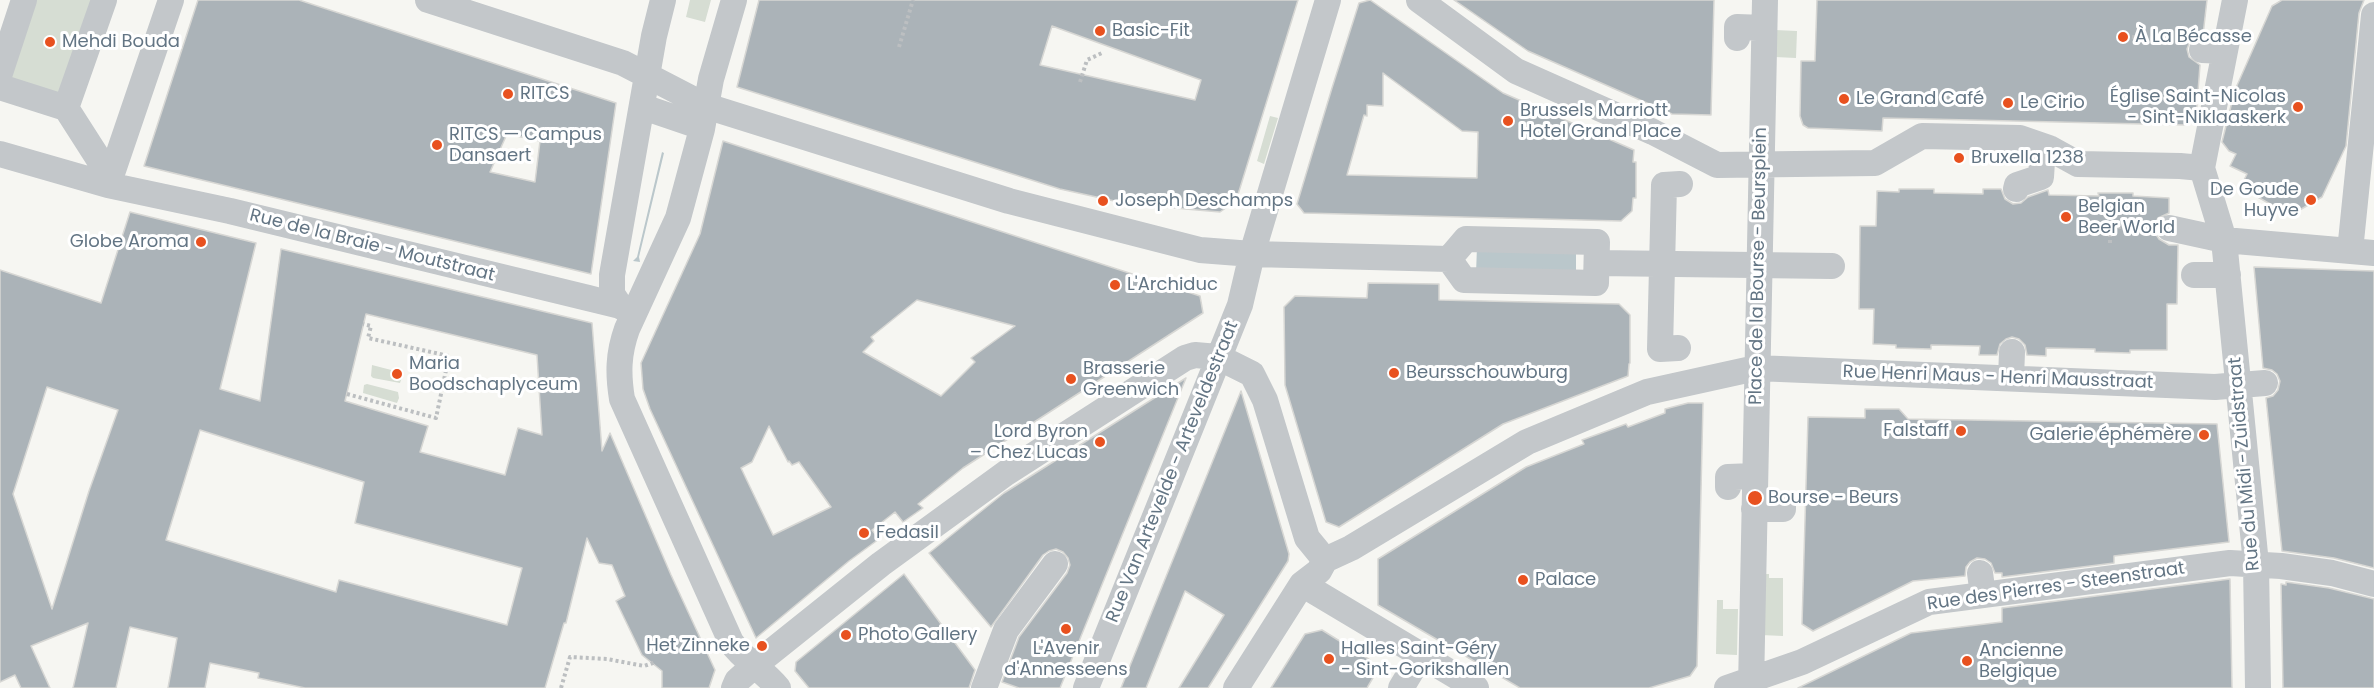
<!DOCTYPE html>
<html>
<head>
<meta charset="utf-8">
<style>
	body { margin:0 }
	canvas { display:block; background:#f6f6f2 }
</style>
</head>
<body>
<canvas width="2374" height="688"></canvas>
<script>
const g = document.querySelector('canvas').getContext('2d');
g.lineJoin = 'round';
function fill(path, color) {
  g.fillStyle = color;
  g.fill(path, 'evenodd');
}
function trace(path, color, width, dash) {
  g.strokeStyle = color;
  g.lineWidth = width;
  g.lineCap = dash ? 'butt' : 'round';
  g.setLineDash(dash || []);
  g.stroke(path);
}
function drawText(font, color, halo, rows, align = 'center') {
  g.font = font + ' Poppins,sans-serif';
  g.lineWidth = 6;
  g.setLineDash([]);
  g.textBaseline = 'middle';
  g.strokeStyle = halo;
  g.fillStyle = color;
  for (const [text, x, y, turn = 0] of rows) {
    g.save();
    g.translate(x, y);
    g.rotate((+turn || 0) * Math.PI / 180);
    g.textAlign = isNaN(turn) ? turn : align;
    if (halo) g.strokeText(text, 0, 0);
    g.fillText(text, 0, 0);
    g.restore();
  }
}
fill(new Path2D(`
	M28,0H99L66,104L1,83Z
	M690,0H711L705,22L686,17Z
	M1775,30L1797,31L1796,58L1775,57Z
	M1270,116L1278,118L1264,164L1257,161Z
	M372,365L399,372L402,377L400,383L373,378L371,376Z
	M367,384L398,392L399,398L397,403L363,393L364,385Z
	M1762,574H1769V578H1783V636L1761,635Z
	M1717,600H1723V609H1738L1737,655L1716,654Z`), '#d6ddd3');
fill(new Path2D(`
	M662,152L664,153L639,257L640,262L633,261L637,257Z
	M1477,246L1576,248V276L1476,274Z`), '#bac7cb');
const building = new Path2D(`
	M198,0H299L616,103L591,274L144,166ZM507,134L540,141L535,182L490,172Z
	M759,0H1298L1236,201L1220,212L1128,204L1060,189L737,87ZM1052,26L1201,80L1195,100L1040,65Z
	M1370,0L1503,93L1634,150L1633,162H1636V198H1633L1632,211L1621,221L1304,213L1297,204L1332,88L1359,3ZM1383,73L1462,131L1478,132L1477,178L1347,175L1364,115L1367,116V105L1383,106Z
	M1454,0H1714L1711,115L1672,114L1528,51Z
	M1817,0H2207L2203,35L2195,37L2190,41L2187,49L2189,57L2200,65L2196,118L2188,125L1883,118L1882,131L1808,128L1803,125L1800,116L1801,61H1815Z
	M2282,0H2364L2359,13L2346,146L2322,197L2298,211L2281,210L2245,190L2247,186L2242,184L2247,174L2230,166L2236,154L2229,151L2222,142L2235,90L2272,6Z
	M723,141L1200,296L1203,313L963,468L918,504L923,508L903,522L895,512L872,530L879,539L849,561L756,638L650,409L643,389L641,363L700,234ZM917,300L936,305L1015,326L971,358L975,362L941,396L863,352L874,341L871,337ZM769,426L788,462L789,461L792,465L799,462L831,507L773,535L741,468L752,462Z
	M1899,189H1934V193L1983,194V189H2001L2005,199L2013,204L2021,203L2028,197L2048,190L2049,195L2099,196L2098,193H2133V196L2169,198V213L2158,218L2154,225L2155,233L2159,239L2169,245H2178L2177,304H2167V350H2130V353L2095,352V349L2046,348V356L2027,355L2025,345L2019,339L2012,337L2006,339L2000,344L1997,355H1979L1980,346L1931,345V349L1896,348V345L1873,344L1874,309H1859L1860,226H1876L1877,191L1899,192Z
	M130,212L256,243L220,389L260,401L281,249L592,323L602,451L610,433L671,575L715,670L709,688H662V671L642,655L616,601L625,596L612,565L599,563L587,538L566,623H564L545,688H305L258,678L259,673L210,663L205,688H168L177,638L130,627L116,688H73L88,623L31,646L50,688H21L15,675L0,682V270L101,303ZM366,314L537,355L542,435L518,428L505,475L420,452L428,426L345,401ZM47,387L118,410L89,491L52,609L13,494ZM200,430L364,482L355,523L522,568L507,625L339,580L336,592L166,540Z
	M2254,267L2374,271V568L2334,558L2282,551L2266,398L2273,396L2278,390L2280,381L2277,374L2272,370L2263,368Z
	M1368,283L1439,284V300L1619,304L1630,315V363L1629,364L1628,376L1503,424L1339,527L1326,522L1285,385L1284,307L1295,296L1367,298Z
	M1186,378L1060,688H1019L1002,682L1019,637L1067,573L1070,565L1068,558L1063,552L1056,549L1049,551L1043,555L991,627L929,553L1004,493Z
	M1241,391L1289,554L1288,561L1208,688H1179L1224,615L1185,591L1146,688H1121Z
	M1688,403H1703L1697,666L1690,676L1649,688H1520L1378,605V559L1526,467L1584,444L1582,440L1626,424L1628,427L1665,413V409Z
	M1865,409H1899L1908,419L2217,424L2229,542L2114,556V563L2002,577V573H1995L1991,563L1985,559L1977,558L1970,562L1966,567L1965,576L1913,581L1813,631L1802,624L1808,417L1865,418Z
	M904,574L975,670L969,688H809L795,671L796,662Z
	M2230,579L2232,688H1798L1911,633L2002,622V608Z
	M2286,582L2329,588L2374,599V688H2283L2281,584L2286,585Z
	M1322,630L1370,660L1374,676L1367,688H1271L1305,634Z`);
fill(building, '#abb3b8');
trace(building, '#d7d7d4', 1.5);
trace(new Path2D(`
	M2132,37L2162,39L2169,43
	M899,47L913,0
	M1080,82L1087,60L1102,53
	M2110,243V227H2125
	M442,385L449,386
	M347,394L436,418L449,356L368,338L371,326L363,324
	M561,688L570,657L607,659L644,666L656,662`), '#bcbfc1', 4, [3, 3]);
trace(new Path2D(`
	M428,0L623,63L706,106L1009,201L1200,250L1252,254L1449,259
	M734,0L711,79L702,129L678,218L627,329C618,354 618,374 622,399L731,642C743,660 764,670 778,688
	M1419,0L1516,71L1653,132L1717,165L1875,163L1922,136L2020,138L2049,148L2078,164L2180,166L2202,168
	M2235,0L2202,168L2224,240L2256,564L2258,688
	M1737,38V27L1764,28
	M2202,50L2225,51
	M0,73L24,0
	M0,87L66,108L98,158
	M66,108L104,0
	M646,108L693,124
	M0,154L108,185L230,211L588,298L620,306L634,313
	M108,185L171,0
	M2016,189L2017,185L2041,177L2043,146
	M2169,228L2224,240L2374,253
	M1466,239L1597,242L1596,283L1464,280L1449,259Z
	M2350,251L2374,15
	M1597,263L1832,266
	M2194,275H2228
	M620,306L612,294V275L654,36L663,0
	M1678,348L1660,349L1664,185L1680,184
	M2011,378L2012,352
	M1728,487V477L1754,476
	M1754,509H1783V505
	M1325,560L1351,548L1527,442L1647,392L1756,368L2215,387L2265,383
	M1980,573L1983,595
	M1302,584L1476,688
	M734,688L737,681L756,664L881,564L1006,473L1185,358L1195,355L1218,357L1252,374L1265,400L1307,538L1325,560L1319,571L1302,584L1236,688
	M984,688L1006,630L1055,564
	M1086,688L1240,305L1252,254L1328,0
	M1401,688L1421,655
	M1727,688L1802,662L1929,602L2230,563L2281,566L2332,573L2374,584
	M1751,688L1765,0`), '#c3c7ca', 26);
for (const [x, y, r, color] of [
	[1100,31,6,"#e8511f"],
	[2123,37,6,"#e8511f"],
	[50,42,6,"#e8511f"],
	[508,94,6,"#e8511f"],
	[1844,99,6,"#e8511f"],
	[2008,103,6,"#e8511f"],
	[2298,107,6,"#e8511f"],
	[1508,121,6,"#e8511f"],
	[437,145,6,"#e8511f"],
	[1959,158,6,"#e8511f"],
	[2311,200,6,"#e8511f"],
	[1103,201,6,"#e8511f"],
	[2066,217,6,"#e8511f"],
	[201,242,6,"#e8511f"],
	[1115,285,6,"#e8511f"],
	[1394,373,6,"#e8511f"],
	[397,374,6,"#e8511f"],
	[1071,379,6,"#e8511f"],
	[1961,431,6,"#e8511f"],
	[2204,435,6,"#e8511f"],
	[1100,442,6,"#e8511f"],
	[1755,498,8,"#e8511f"],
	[864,533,6,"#e8511f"],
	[1523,580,6,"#e8511f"],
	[1066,629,6,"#e8511f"],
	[846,635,6,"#e8511f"],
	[762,646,6,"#e8511f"],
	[1329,659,6,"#e8511f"],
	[1967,661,6,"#e8511f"]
]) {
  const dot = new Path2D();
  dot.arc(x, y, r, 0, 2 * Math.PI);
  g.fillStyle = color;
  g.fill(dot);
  trace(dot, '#fff', 2);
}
drawText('18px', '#637584', '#fff', [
	["Basic-Fit",1112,31],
	["À La Bécasse",2135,37],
	["Mehdi Bouda",62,42],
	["RITCS",520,94],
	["Église Saint-Nicolas",2286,97,"right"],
	["- Sint-Niklaaskerk",2286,118,"right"],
	["Le Grand Café",1856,99],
	["Le Cirio",2020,103],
	["Brussels Marriott",1520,111],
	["Hotel Grand Place",1520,132],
	["RITCS — Campus",449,135],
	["Dansaert",449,156],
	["Bruxella 1238",1971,158],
	["De Goude",2299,190,"right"],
	["Huyve",2299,211,"right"],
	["Joseph Deschamps",1115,201],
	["Belgian",2078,207],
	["Beer World",2078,228],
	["Globe Aroma",189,242,"right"],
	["L'Archiduc",1127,285],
	["Maria",409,364],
	["Boodschaplyceum",409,385],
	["Brasserie",1083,369],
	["Greenwich",1083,390],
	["Beursschouwburg",1406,373],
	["Falstaff",1949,431,"right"],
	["Lord Byron",1088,432,"right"],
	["– Chez Lucas",1088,453,"right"],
	["Galerie éphémère",2192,435,"right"],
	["Bourse - Beurs",1768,498],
	["Fedasil",876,533],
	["Palace",1535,580],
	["Photo Gallery",858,635],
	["Het Zinneke",750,646,"right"],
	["L'Avenir",1066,649,"center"],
	["d'Annesseens",1066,670,"center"],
	["Halles Saint-Géry",1341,649],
	["- Sint-Gorikshallen",1341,670],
	["Ancienne",1979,651],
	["Belgique",1979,672]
], 'left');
drawText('18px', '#637584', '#fff', [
	["Rue de la Braie - Moutstraat",372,246,14],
	["Place de la Bourse - Beursplein",1759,266,-89],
	["Rue Henri Maus - Henri Mausstraat",1998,378,2],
	["Rue du Midi - Zuidstraat",2245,464,-95],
	["Rue Van Artevelde - Arteveldestraat",1173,472,-68],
	["Rue des Pierres - Steenstraat",2056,587,-8]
]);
</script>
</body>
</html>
